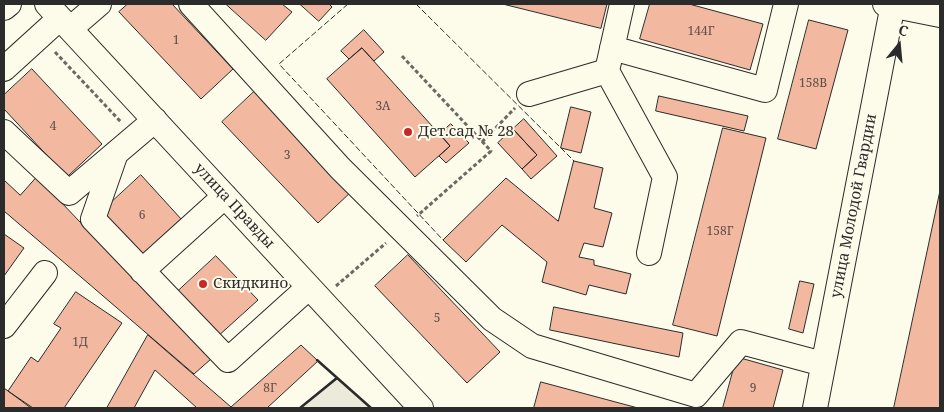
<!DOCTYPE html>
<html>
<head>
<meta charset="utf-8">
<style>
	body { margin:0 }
	#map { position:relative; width:944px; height:412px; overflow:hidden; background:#fdfbea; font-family:"Noto Serif",serif }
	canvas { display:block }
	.frame { position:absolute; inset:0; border:5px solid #2b2b2b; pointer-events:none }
	.north { position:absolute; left:874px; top:20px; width:50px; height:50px; -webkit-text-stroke:4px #fdfbea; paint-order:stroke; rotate:17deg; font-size:14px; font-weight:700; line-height:20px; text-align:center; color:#2b2b2b }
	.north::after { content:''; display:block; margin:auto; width:18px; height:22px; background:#2b2b2b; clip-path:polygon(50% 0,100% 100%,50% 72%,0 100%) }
</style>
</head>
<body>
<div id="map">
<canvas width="944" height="412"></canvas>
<div class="frame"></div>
<div class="north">С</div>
</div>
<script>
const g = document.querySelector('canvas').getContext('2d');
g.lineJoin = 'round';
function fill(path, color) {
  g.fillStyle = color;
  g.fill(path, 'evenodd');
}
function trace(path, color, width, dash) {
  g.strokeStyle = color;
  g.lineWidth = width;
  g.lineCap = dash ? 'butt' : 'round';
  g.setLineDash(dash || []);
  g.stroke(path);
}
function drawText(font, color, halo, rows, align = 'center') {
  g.font = font + ' "Noto Serif",serif';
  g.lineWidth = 4;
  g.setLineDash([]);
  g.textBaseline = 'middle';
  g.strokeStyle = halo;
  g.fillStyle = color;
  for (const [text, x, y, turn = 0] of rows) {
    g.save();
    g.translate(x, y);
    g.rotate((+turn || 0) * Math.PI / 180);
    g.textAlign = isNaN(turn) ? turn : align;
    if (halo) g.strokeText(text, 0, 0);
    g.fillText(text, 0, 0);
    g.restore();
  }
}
const parking = new Path2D(`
	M336,378L371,408H300Z`);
fill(parking, '#eceadb');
trace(parking, '#74746e', 1);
const building = new Path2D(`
	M128,4H172L233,69L201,99L119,12Z
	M226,4H282L292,12L266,40Z
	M300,4H329L332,7L319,21Z
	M503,4H607L601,28Z
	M650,4H689L763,24L750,70L640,39Z
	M809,20L848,30L816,149L778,139Z
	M364,30L384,52L374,61L362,48L349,59L341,51Z
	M362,48L450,146L415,177L327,79Z
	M32,69L102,144L67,177L4,109V95Z
	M256,90L352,191L318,223L222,122Z
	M659,96L748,116L744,131L656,111Z
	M571,107L591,112L581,153L561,148Z
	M524,119L557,156L531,179L522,169L537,155L513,129Z
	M451,124L469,143L446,163L439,156L450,146L440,134Z
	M723,128L766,138L717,336L673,325Z
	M513,129L537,155L522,169L498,143Z
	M574,161L603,168L594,208L612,213L603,247L584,243L579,257L594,260V265L631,274L626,294L589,285L586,295L542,282L547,262L502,225L466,262L443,240L506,178L558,221Z
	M141,175L182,220L143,256L102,211Z
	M37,177L211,359L194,374L4,211V180L20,195Z
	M940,191V408H894Z
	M4,234L24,248L4,276Z
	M408,255L500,352L467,383L375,286Z
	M216,256L258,300L216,338L175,294Z
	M800,281L814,284L803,333L789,329Z
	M76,292L122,323L64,408H33L8,391L31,357L38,362L61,328L54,324Z
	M554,307L683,333L679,357L550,330Z
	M148,335L231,407L301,345L318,361L267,408H197L155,370L134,408H107Z
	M737,357L783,370L773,408H723Z
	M541,382L638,408H534Z
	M4,388L31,408H4Z`);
fill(building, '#f2b8a0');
trace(building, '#2b2b2b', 1);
const minor = new Path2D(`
	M47,4L421,408
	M191,4L340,168L492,319L532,346L696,395L741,342L823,364
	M622,4L607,71L665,177L649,253
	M885,4L940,15
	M4,8L9,4
	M70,29L99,4
	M612,48L765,90L786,4
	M4,69L60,18
	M529,94L607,71
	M4,132L69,193L155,120
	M116,153L93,219L228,360L309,287
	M142,271L225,196
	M4,326L45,273
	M815,408L893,4`);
trace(minor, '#2b2b2b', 26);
trace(new Path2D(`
	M55,52L121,122
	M402,56L491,151L417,216
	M482,142L515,108
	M336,286L386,243`), '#6a6964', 3, [4, 2.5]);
trace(minor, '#fdfbea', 24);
trace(new Path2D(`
	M348,4L279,64L443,240
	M416,4L574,161`), '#2b2b2b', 1, [6, 2.5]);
trace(new Path2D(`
	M317,360L371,408
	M300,408L337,378`), '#2b2b2b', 2.5);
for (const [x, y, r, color] of [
	[408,132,5,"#c62828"],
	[203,284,5,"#c62828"]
]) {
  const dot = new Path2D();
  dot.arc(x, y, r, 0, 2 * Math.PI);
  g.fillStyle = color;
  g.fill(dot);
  trace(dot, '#fdfbea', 2);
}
drawText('12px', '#5d4e48', null, [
	["144Г",701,32],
	["1",176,41],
	["158В",813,84],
	["3А",383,107],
	["4",53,127],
	["3",287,156],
	["6",142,216],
	["158Г",720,232],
	["5",437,319],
	["1Д",80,343],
	["8Г",270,389],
	["9",753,389]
]);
drawText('15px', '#2b2b2b', '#fdfbea', [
	["Дет.сад № 28",418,132],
	["Скидкино",213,284]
], 'left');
drawText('15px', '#2b2b2b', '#fdfbea', [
	["улица Правды",234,206,47],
	["улица Молодой Гвардии",854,206,-79]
]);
</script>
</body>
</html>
